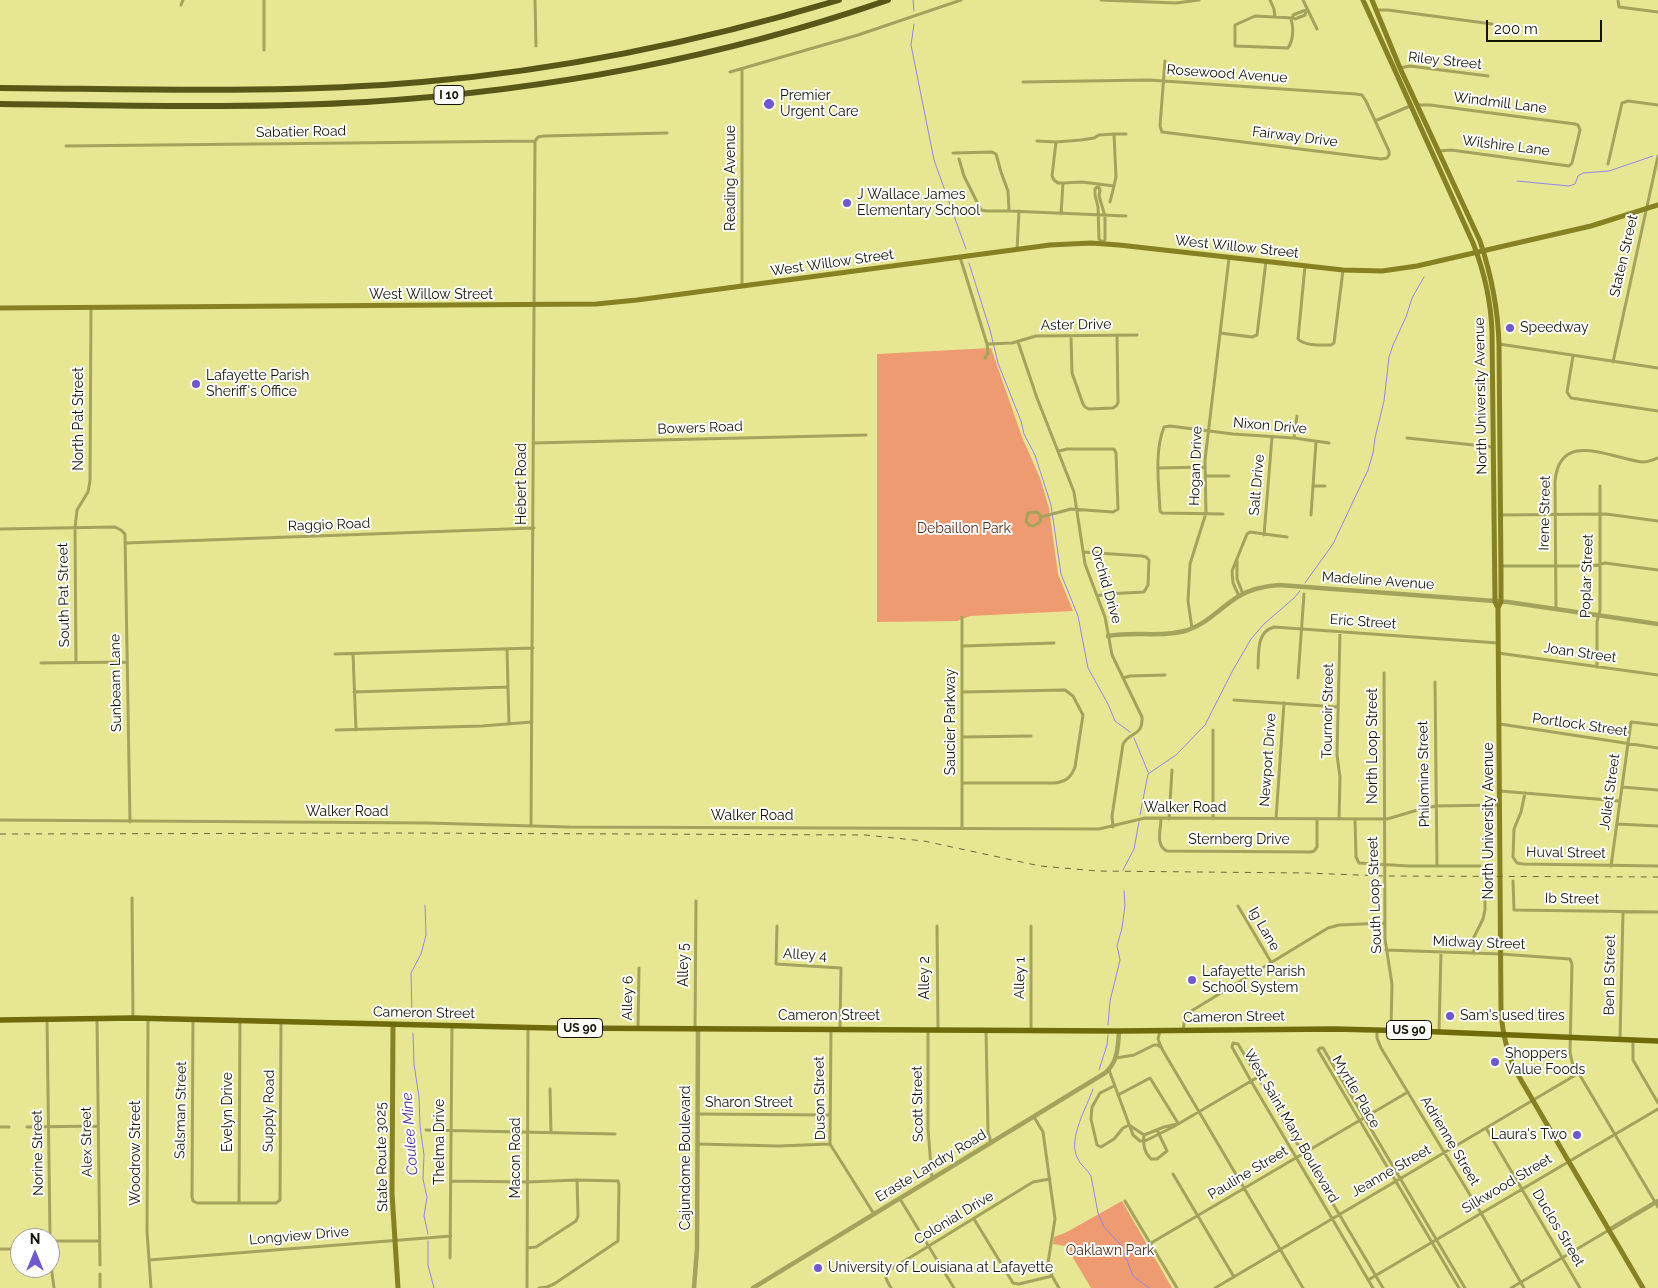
<!DOCTYPE html>
<html>
<head>
<meta charset="utf-8">
<style>
	body { margin:0 }
	#map { position:relative; width:1658px; height:1288px; overflow:hidden; background:#e7e693; font-family:Raleway,sans-serif }
	canvas { display:block }
	.north { position:absolute; left:10px; top:1228px; width:50px; height:50px; box-sizing:border-box; background:#fff; border:1px solid #a1a099; border-radius:50%; rotate:0deg; font-size:14px; font-weight:700; line-height:20px; text-align:center; color:#131200 }
	.north::after { content:''; display:block; margin:auto; width:18px; height:22px; background:#6e57d1; clip-path:polygon(50% 0,100% 100%,50% 72%,0 100%) }
	.scale { position:absolute; left:1486px; top:20px; width:116px; height:22px; box-sizing:border-box; border:2px solid #131200; border-top:0; padding-left:6px; font-size:15px; line-height:18px; white-space:nowrap; color:#131200; -webkit-text-stroke:4px #fff; paint-order:stroke }
</style>
</head>
<body>
<div id="map">
<canvas width="1658" height="1288"></canvas>
<div class="north">N</div>
<div class="scale">200 m</div>
</div>
<script>
const g = document.querySelector('canvas').getContext('2d');
g.lineJoin = 'round';
function fill(path, color) {
  g.fillStyle = color;
  g.fill(path, 'evenodd');
}
function trace(path, color, width, dash) {
  g.strokeStyle = color;
  g.lineWidth = width;
  g.lineCap = dash ? 'butt' : 'round';
  g.setLineDash(dash || []);
  g.stroke(path);
}
function drawText(font, color, halo, rows, align = 'center') {
  g.font = font + ' Raleway,sans-serif';
  g.lineWidth = 4;
  g.setLineDash([]);
  g.textBaseline = 'middle';
  g.strokeStyle = halo;
  g.fillStyle = color;
  for (const [text, x, y, turn = 0] of rows) {
    g.save();
    g.translate(x, y);
    g.rotate((+turn || 0) * Math.PI / 180);
    g.textAlign = isNaN(turn) ? turn : align;
    if (halo) g.strokeText(text, 0, 0);
    g.fillText(text, 0, 0);
    g.restore();
  }
}
fill(new Path2D(`
	M991,348L1022,437L1040,478L1049,508L1058,574L1073,611L970,616L957,621L877,622V354Z
	M1122,1201L1172,1288H1091L1066,1246L1053,1244L1054,1237L1065,1233Z`), '#ee9b71');
trace(new Path2D(`
	M913,0L914,11
	M914,24L911,45L934,160L966,249
	M1517,181L1569,186L1575,184L1578,176L1583,173L1609,171L1653,156
	M969,263L990,330L998,363L1021,421L1024,434L1035,455L1051,505L1061,574L1078,616L1088,668L1108,704L1115,721L1130,732
	M1305,583L1333,544L1368,470L1373,453L1375,438L1384,401L1389,357L1393,345L1406,317L1412,298L1424,277
	M1134,738L1148,772
	M1140,815L1148,774L1176,755L1205,725L1233,670L1251,639L1264,624L1294,598L1300,591
	M1123,870L1134,849L1139,822
	M412,1017L411,973L421,954L426,935L425,905
	M1108,1025L1110,1001L1120,960L1117,946L1122,928L1125,905L1124,891
	M413,1033L414,1064L419,1097L420,1126L424,1155L423,1179L427,1197L424,1216L428,1234
	M1099,1070L1107,1045L1108,1035
	M1093,1089C1087,1107 1068,1138 1077,1157C1080,1165 1087,1169 1091,1176L1098,1213L1104,1227L1121,1245L1133,1276L1149,1288
	M428,1241V1265L434,1288`), '#9285ec', 1);
trace(new Path2D(`
	M264,0V50
	M535,0L536,46
	M1101,0L1176,3L1199,0
	M1270,0L1274,9L1275,17
	M1303,0L1317,29
	M1618,0L1619,7L1658,12
	M181,5L183,0
	M1377,10H1388L1492,24
	M1306,11L1305,15L1295,19L1293,18V15L1303,11L1308,10
	M1291,19C1294,28 1293,41 1288,48L1235,46V25L1255,16L1293,18
	M1400,68L1410,66L1488,76
	M742,69V286
	M730,72L858,35L961,0
	M1023,82L1149,80L1164,81L1356,94L1362,95L1366,101L1389,151V155L1387,158L1381,159L1162,132L1160,126L1165,61
	M1417,105H1430L1575,124L1578,125L1580,130L1572,163L1569,166L1451,150L1439,151
	M1375,121L1410,106
	M535,141L538,137L544,136L667,133
	M1037,141L1056,142L1081,140L1094,138L1099,135L1114,134
	M1056,142L1052,176L1054,180L1058,183H1063
	M66,146L535,141
	M953,153L992,152L996,154L1001,172L1008,191L1009,211
	M959,159L964,176L981,210L986,211H1009L1126,216
	M1608,164L1622,103L1628,101L1658,105
	M1110,202L1114,186
	M1061,214L1063,183L1082,182L1114,186L1116,177L1114,134H1126
	M1102,242L1099,239L1098,207L1095,195V189L1098,186L1100,190L1099,196L1105,216V240L1102,242V244
	M1017,250L1019,211
	M960,257L987,344L988,353L985,358
	M1305,266L1298,339C1305,346 1321,345 1331,345L1334,343L1343,270
	M1220,333L1252,337L1257,335L1266,261
	M1071,336L1072,373L1083,404L1085,407L1089,409L1113,408L1116,406L1118,403L1117,335
	M1018,342L1037,398L1074,492L1085,564L1105,617L1112,655L1142,717C1143,737 1130,731 1123,744L1112,816L1113,827
	M987,344L1012,343L1036,336L1137,335
	M1499,344L1658,368
	M1573,356L1567,392L1571,398L1658,411
	M1613,362L1658,156
	M1294,438L1297,416
	M1407,438L1493,447
	M533,443L866,435
	M1159,468L1205,467
	M1205,476H1229
	M1313,486H1325
	M1223,514L1162,513L1160,511C1159,485 1154,452 1164,427L1170,426L1233,434L1294,438L1329,443
	M1311,515L1316,442
	M1500,515L1606,514L1658,521
	M1041,517L1040,522L1033,526L1029,525L1026,521L1028,513L1037,512L1041,517L1071,509L1113,512L1118,509L1116,453L1114,449H1067L1059,451
	M0,529L115,527L121,530L125,534L130,822
	M1264,535L1272,437
	M126,543L534,528
	M1083,552L1142,556L1146,557L1149,560L1148,585L1144,592L1106,594L1097,596
	M1237,560V579L1243,594
	M1500,566H1593L1605,563L1658,570
	M1239,596L1233,583L1232,571L1247,534L1250,532L1287,537
	M1556,609L1555,482C1559,428 1612,459 1643,462C1648,462 1653,460 1658,458
	M1192,628L1188,601L1190,564L1206,513L1205,460L1229,258
	M963,646L1054,643
	M507,650L509,724
	M1498,653L1658,675
	M335,654L533,648
	M353,654L356,730
	M41,663L127,662
	M76,663L75,528L77,510L88,492L90,481L91,308
	M1597,667V622L1600,610V486
	M1258,668C1259,653 1256,632 1274,627L1498,643
	M1384,673L1385,939L1392,984L1391,1030
	M1123,678L1130,676L1165,675
	M1298,678L1304,594
	M1435,682L1437,866
	M354,692L508,687
	M1234,700L1338,707
	M1500,724L1658,748
	M336,730L482,726L532,722
	M962,737L1031,736
	M962,783H1054C1065,782 1071,778 1075,767L1083,715L1073,696L1065,690L963,692
	M1622,787L1658,790
	M1500,791L1620,801
	M1525,793L1521,812L1514,829L1513,857L1517,863L1523,864L1658,866
	M1161,818C1161,829 1155,846 1167,851L1311,852L1314,851L1317,847V819
	M1169,819L1172,770
	M1213,819V730
	M1276,819L1284,703
	M1339,819L1340,777L1337,755L1340,632
	M1355,819L1356,857L1359,863L1408,866H1480
	M0,820L428,823L569,827L1099,829L1145,818L1387,819L1421,809L1436,806L1499,805
	M1617,824L1658,826
	M531,826L535,141
	M962,828V617
	M1611,866L1631,722L1658,725
	M1513,881L1514,910L1658,912
	M132,898L133,1018
	M1238,906L1271,962
	M777,926L776,964L841,968L840,1029
	M937,926L938,1029
	M1386,950L1501,954L1570,959L1572,964L1570,1052L1572,1062L1658,1207
	M1474,954V937L1483,919L1485,910V889
	M47,1019L50,1235L52,1240L55,1241H99
	M97,1019L100,1265
	M148,1019L147,1231L151,1288
	M193,1019L192,1197L193,1201L197,1203H276L280,1200L281,1022
	M638,1028L639,968
	M695,1028L696,901
	M831,1029L830,1144L874,1214
	M928,1030V1129L932,1179
	M986,1030L988,1132L991,1143
	M1031,1030V926
	M1183,1030L1185,1018L1188,1013L1328,928L1339,925L1385,923
	M1377,1030V1038L1381,1048L1481,1213L1524,1288
	M1160,1031L1158,1039L1162,1049L1303,1288
	M1439,1032L1441,952
	M1620,1039L1623,912
	M1633,1040V1060L1658,1103
	M1116,1058L1134,1055L1154,1045H1157L1162,1048
	M1109,1070L1133,1135L1140,1141H1145L1173,1127L1258,1077
	M1114,1086L1100,1093L1092,1107L1091,1119L1097,1145L1101,1147L1114,1139L1123,1128L1129,1125
	M550,1089L551,1133
	M1118,1095L1150,1078L1178,1123
	M697,1114L830,1115
	M1034,1117L1043,1132L1055,1219L1048,1263L1052,1276L1059,1288
	M1129,1125L1144,1135L1164,1127L1177,1124
	M0,1127H9
	M27,1127L98,1126
	M1486,1128L1580,1288
	M426,1130L615,1134
	M1144,1135C1143,1145 1144,1152 1151,1159H1157L1167,1151L1157,1130
	M697,1144L779,1146L830,1144
	M1173,1174L1234,1277
	M451,1181L528,1182L577,1180L618,1181L619,1185L618,1241L554,1284L547,1287L539,1288
	M900,1199L954,1288
	M1125,1201L1177,1288
	M239,1203L240,1021
	M974,1219L1013,1283L1019,1284L1052,1276
	M1151,1243L1408,1092
	M527,1248L536,1247L576,1221L578,1216L577,1180
	M0,1249H14
	M50,1258L54,1288
	M450,1258L452,1026
	M149,1260L451,1236
	M100,1274V1288
	M1368,1280L1658,1109
	M527,1288L528,1028
	M891,1288C888,1282 883,1277 888,1271L1033,1182L1050,1179
	M1215,1288L1579,1073
	M1373,1288L1251,1081L1232,1047L1233,1043L1238,1044L1383,1288
	M1459,1288L1318,1050L1320,1048H1323L1465,1288
	M1511,1288L1609,1230`), '#a4a35b', 3);
trace(new Path2D(`
	M1108,636C1134,631 1162,638 1188,630C1208,623 1221,607 1239,596C1251,589 1266,586 1279,585L1508,602L1658,624
	M1609,1230L1658,1201
	M694,1288L697,1249L698,1028
	M753,1288L1105,1073C1118,1062 1118,1047 1119,1031`), '#a4a35b', 4.5);
trace(new Path2D(`
	M1363,0L1473,243C1484,271 1491,302 1492,332L1495,602L1498,608
	M1372,0L1400,68L1480,241C1491,274 1498,309 1499,344L1501,575V602L1498,608V613L1501,1009C1502,1033 1507,1054 1518,1075L1643,1288
	M0,308L596,304L637,300L1050,245L1091,243L1119,245L1343,270L1382,271L1417,266L1591,226L1658,205
	M393,1025L392,1193L398,1288`), '#868223', 5);
trace(new Path2D(`
	M0,1020L133,1018L552,1028L1119,1031L1334,1029L1416,1031L1658,1041`), '#6e6b0c', 5.5);
trace(new Path2D(`
	M0,88C140,89 282,94 422,82C563,70 703,41 839,0
	M0,104C122,105 244,109 366,102C543,91 721,58 888,0`), '#595717', 6);
trace(new Path2D(`
	M0,834L400,833L865,835L924,841L1040,866L1097,871L1306,873L1384,876L1658,877`), '#69683b', 1, [6, 6]);
for (const [x, y, r, color] of [
	[769,104,6,"#6e57d1"],
	[847,203,5,"#6e57d1"],
	[1510,328,5,"#6e57d1"],
	[196,384,5,"#6e57d1"],
	[1192,980,5,"#6e57d1"],
	[1450,1016,5,"#6e57d1"],
	[1495,1062,5,"#6e57d1"],
	[1577,1135,5,"#6e57d1"],
	[818,1268,5,"#6e57d1"]
]) {
  const dot = new Path2D();
  dot.arc(x, y, r, 0, 2 * Math.PI);
  g.fillStyle = color;
  g.fill(dot);
  trace(dot, '#fff', 2);
}
for (const [x, y, w] of [
	[449,95,30],
	[580,1028,45],
	[1409,1030,45]
]) {
  const box = new Path2D();
  box.roundRect(x - w / 2, y - 9.5, w, 19, 4);
  g.fillStyle = '#fff';
  g.fill(box);
  trace(box, '#131200', 1);
}
drawText('bold 12px', '#131200', null, [
	["I 10",449,95],
	["US 90",580,1028],
	["US 90",1409,1030]
]);
drawText('14px', '#131200', '#fff', [
	["Riley Street",1445,61,6],
	["Rosewood Avenue",1227,74,4],
	["Windmill Lane",1500,103,7],
	["Sabatier Road",301,132,-1],
	["Fairway Drive",1295,137,7],
	["Wilshire Lane",1506,146,7],
	["Reading Avenue",731,178,-90],
	["West Willow Street",1237,247,6],
	["Staten Street",1624,256,-77],
	["West Willow Street",832,263,-8],
	["West Willow Street",431,295],
	["Aster Drive",1076,325,-1],
	["North University Avenue",1481,396,-91],
	["North Pat Street",79,419,-90],
	["Nixon Drive",1270,426,5],
	["Bowers Road",700,428,-2],
	["Hogan Drive",1196,466,-88],
	["Hebert Road",522,484,-90],
	["Salt Drive",1257,485,-85],
	["Irene Street",1545,513,-89],
	["Raggio Road",329,525,-2],
	["Poplar Street",1587,576,-88],
	["Madeline Avenue",1378,581,4],
	["Orchid Drive",1106,585,74],
	["South Pat Street",64,595,-91],
	["Eric Street",1363,622,4],
	["Joan Street",1580,653,8],
	["Sunbeam Lane",116,683,-91],
	["Tournoir Street",1328,711,-89],
	["Saucier Parkway",951,722,-90],
	["Portlock Street",1580,725,8],
	["North Loop Street",1373,746,-90],
	["Newport Drive",1268,760,-86],
	["Philomine Street",1424,774,-91],
	["Joliet Street",1610,792,-82],
	["Walker Road",1185,808],
	["Walker Road",347,812],
	["Walker Road",752,816],
	["North University Avenue",1489,821,-90],
	["Sternberg Drive",1239,840],
	["Huval Street",1566,853,1],
	["South Loop Street",1375,895,-92],
	["Ib Street",1572,899,1],
	["Ig Lane",1264,929,60],
	["Midway Street",1479,943,2],
	["Alley 4",805,955,3],
	["Alley 5",684,965,-90],
	["Ben B Street",1610,975,-89],
	["Alley 2",925,978,-90],
	["Alley 1",1020,978,-89],
	["Alley 6",628,998,-89],
	["Cameron Street",424,1013,1],
	["Cameron Street",829,1016],
	["Cameron Street",1234,1017,-1],
	["Myrtle Place",1356,1092,60],
	["Duson Street",820,1098,-91],
	["Sharon Street",749,1103],
	["Scott Street",918,1104,-91],
	["Salsman Street",181,1110,-89],
	["Supply Road",269,1111,-89],
	["Evelyn Drive",228,1112,-90],
	["West Saint Mary Boulevard",1291,1126,60],
	["Adrienne Street",1450,1141,59],
	["Alex Street",87,1142,-91],
	["Thelma Drive",440,1142,-90],
	["Norine Street",38,1153,-91],
	["Woodrow Street",136,1153,-90],
	["State Route 3025",382,1157,-91],
	["Macon Road",516,1158,-90],
	["Cajundome Boulevard",686,1158,-90],
	["Eraste Landry Road",931,1166,-31],
	["Jeanne Street",1391,1171,-30],
	["Pauline Street",1248,1173,-31],
	["Silkwood Street",1507,1184,-31],
	["Colonial Drive",954,1218,-31],
	["Duclos Street",1558,1228,59],
	["Longview Drive",299,1236,-5]
]);
drawText('14px', '#131200', '#fff', [
	["Premier",780,96],
	["Urgent Care",780,112],
	["J Wallace James",857,195],
	["Elementary School",857,211],
	["Speedway",1520,328],
	["Lafayette Parish",206,376],
	["Sheriff's Office",206,392],
	["Lafayette Parish",1202,972],
	["School System",1202,988],
	["Sam's used tires",1460,1016],
	["Shoppers",1505,1054],
	["Value Foods",1505,1070],
	["Laura's Two",1567,1135,"right"],
	["University of Louisiana at Lafayette",828,1268]
], 'left');
drawText('14px', '#552a13', '#fff', [
	["Debaillon Park",964,529],
	["Oaklawn Park",1110,1251]
]);
drawText('italic 15px', '#4b2da4', '#fff', [
	["Coulee Mine",410,1134,-94]
]);
</script>
</body>
</html>
